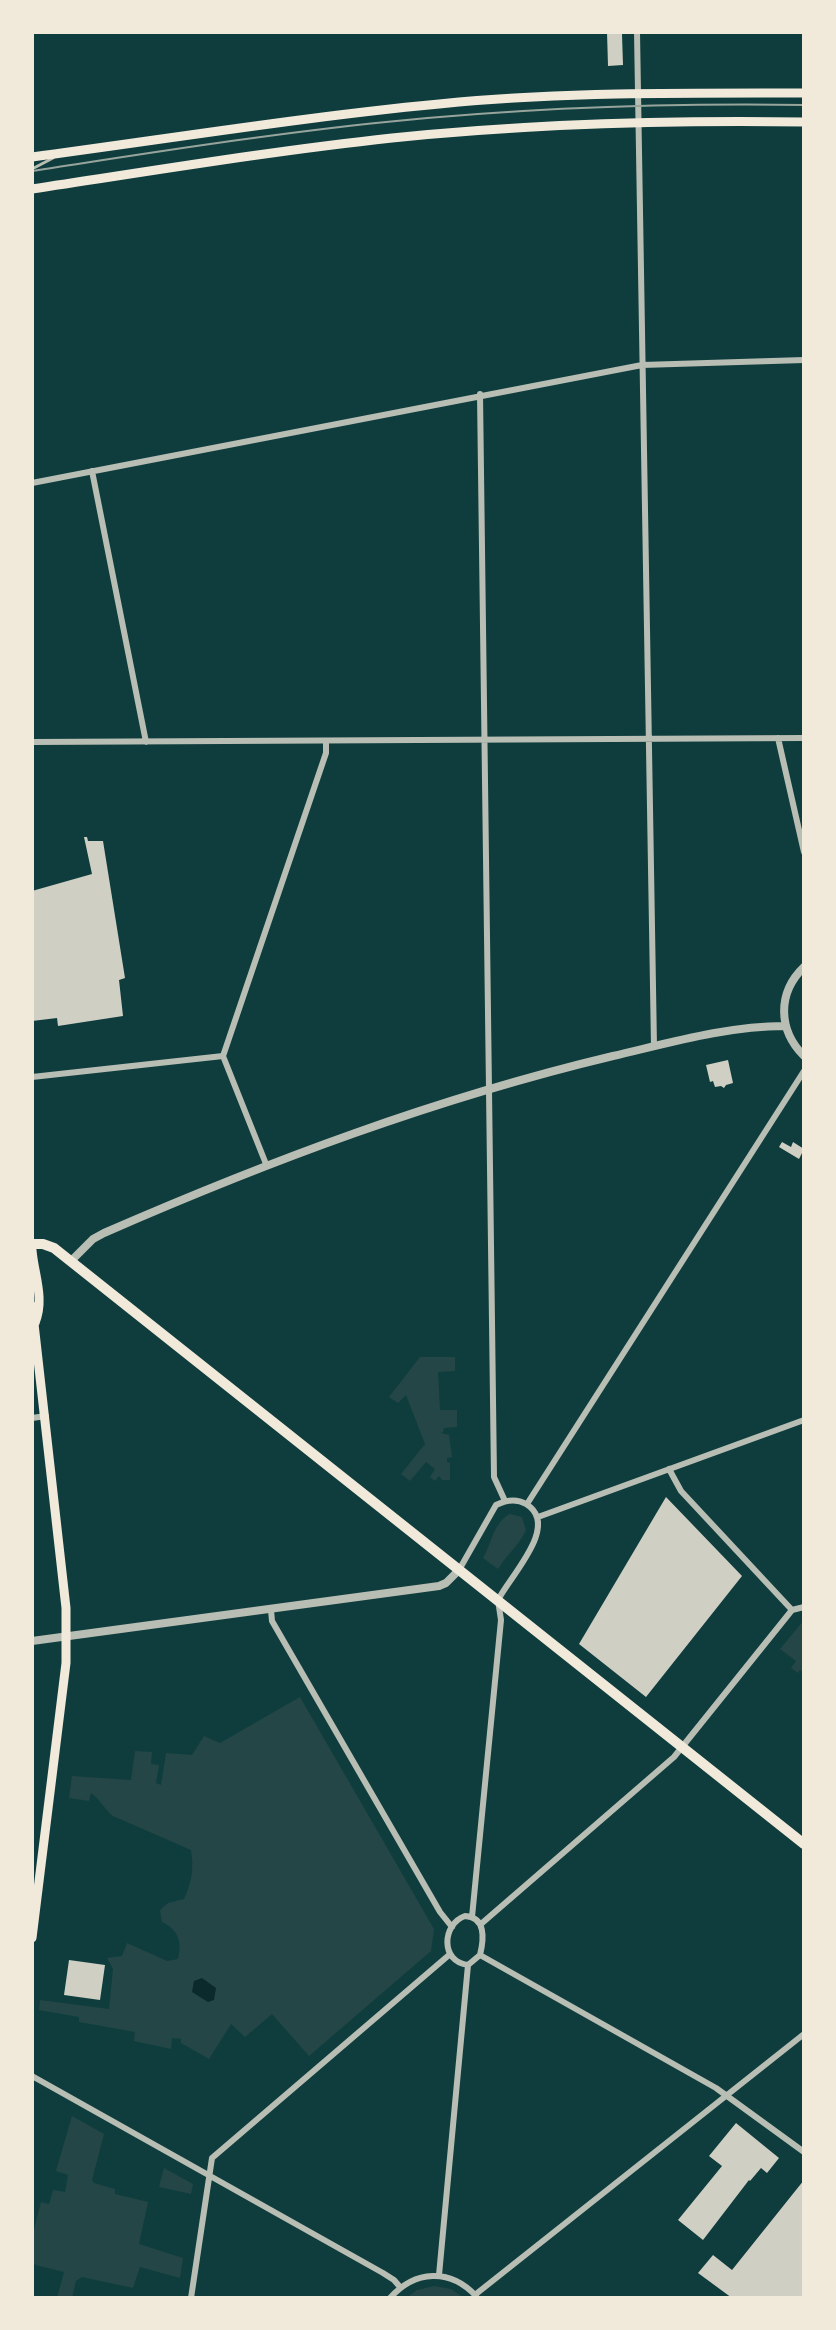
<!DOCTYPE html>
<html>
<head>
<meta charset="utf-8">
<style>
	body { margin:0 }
	#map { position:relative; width:836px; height:2330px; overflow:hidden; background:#0f3d3e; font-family:Overpass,sans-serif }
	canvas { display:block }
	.frame { position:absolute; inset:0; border:34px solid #f1e9da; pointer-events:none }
</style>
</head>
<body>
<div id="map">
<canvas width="836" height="2330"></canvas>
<div class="frame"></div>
</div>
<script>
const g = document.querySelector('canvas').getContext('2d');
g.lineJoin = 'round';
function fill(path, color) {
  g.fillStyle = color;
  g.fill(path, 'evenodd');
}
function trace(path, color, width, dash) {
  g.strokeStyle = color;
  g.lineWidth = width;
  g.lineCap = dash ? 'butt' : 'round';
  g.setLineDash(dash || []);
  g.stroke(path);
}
fill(new Path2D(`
	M420,1357H455V1371L438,1372L440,1410H457V1427L444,1428L443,1432L441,1433L449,1435L452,1457L447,1458V1462L450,1463V1480H442L439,1476L435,1481L430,1477L435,1469L426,1462L410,1481L401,1474L425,1444L406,1395L398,1403L389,1397Z
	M510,1514L522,1517L526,1530C518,1547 508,1553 498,1569L483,1558C492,1543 493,1523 510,1514Z
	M804,1620V1673L800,1670L798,1673L791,1668L796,1661L780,1649Z
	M300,1697L434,1929L431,1951L309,2056L272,2014L245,2037L231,2024L209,2059L181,2043V2039L172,2038L171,2049L134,2041L135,2032L79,2022V2017L39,2010L40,2000L109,2009L113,1969L107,1958L122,1956L127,1943L167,1961L178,1959C182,1942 179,1930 162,1922L160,1910L168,1903L184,1899C192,1882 194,1869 191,1850L113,1816C104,1809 100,1799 91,1793L89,1801L69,1798L72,1776L131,1780L135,1751L152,1752L151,1764L159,1765L156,1783L161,1785L166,1753L192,1755L204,1736L220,1743Z
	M72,2116L104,2134L92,2180L94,2183L115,2189V2194L148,2202L139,2244L183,2258L180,2278L140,2267L133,2288L82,2277L76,2281L72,2298H57L64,2272L32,2264V2237L41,2202L49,2204L53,2190L65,2192L68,2175L56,2171Z
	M164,2168L193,2184L191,2194L159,2187Z
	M434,2286L451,2289L464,2298H406L417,2290Z`), '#244646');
fill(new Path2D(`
	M202,1978L216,1988L214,2000L208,2002L192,1992L194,1981Z`), '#0a2a2b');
fill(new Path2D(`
	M607,32L622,34L623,65L608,66Z
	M84,837H87L88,841H103L125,978L119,980L123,1016L58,1026L57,1018L32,1021V891L92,874Z
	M728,1060L733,1083L726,1085L724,1088L721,1086L715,1087L713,1081L710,1082L706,1065Z
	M782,1142L791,1147L793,1142L804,1149L799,1159L779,1147Z
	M666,1497L742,1576L646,1697L579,1644Z
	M69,1960L105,1965L100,2000L64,1995Z
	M736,2123L779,2158L767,2173L761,2168L750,2181L749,2180L703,2240L678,2220L722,2166L709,2156Z
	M804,2180V2298H732L698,2273L713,2255L732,2270Z`), '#cfcfc3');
trace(new Path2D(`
	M32,169L53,158`), '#b8beb3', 3);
trace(new Path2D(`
	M637,32L654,1046
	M480,394L494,1477L505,1501
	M92,471L146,742
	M32,483L642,365L804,360
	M778,738L804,852
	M32,742L804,738
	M32,1077L223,1056
	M266,1164L223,1056L326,753V741
	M32,1418L46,1416
	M669,1469L681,1491L792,1610
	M527,1504L804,1071
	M538,1517L804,1420
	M459,1570L496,1505C506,1500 516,1498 526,1504C561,1525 510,1576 498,1600L501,1620L472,1917
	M271,1610L272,1621L440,1912L452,1927
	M465,1916C486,1917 484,1939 480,1955L468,1965C440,1962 442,1924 465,1916Z
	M481,1924L674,1757L792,1610L804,1607
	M480,1955L716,2088L804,2152
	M32,2076L383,2273L394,2280L400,2287
	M439,2275L468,1965
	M476,2294L804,2034
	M191,2298L212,2158L449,1955
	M390,2298C415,2270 450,2268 476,2296`), '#b8beb3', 6);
trace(new Path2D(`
	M804,967C777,993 778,1030 804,1056
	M71,1261L93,1239L104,1233C269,1161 437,1098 613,1056C669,1043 727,1026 785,1026
	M32,1641L439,1586L446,1583L459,1570`), '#b8beb3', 8);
trace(new Path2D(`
	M32,157C174,138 316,115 459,102C574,92 689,93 804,93
	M32,189C152,171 272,151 392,138C529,124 667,120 804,122
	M32,1250C34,1275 45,1298 35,1323
	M32,1306L66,1608V1663L32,1938`), '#f1e9da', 9);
trace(new Path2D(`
	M32,1244H43L54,1248L804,1844`), '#f1e9da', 10);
trace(new Path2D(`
	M32,171C150,153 268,134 386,122C525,108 664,103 804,105`), '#97a49c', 2);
</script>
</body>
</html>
